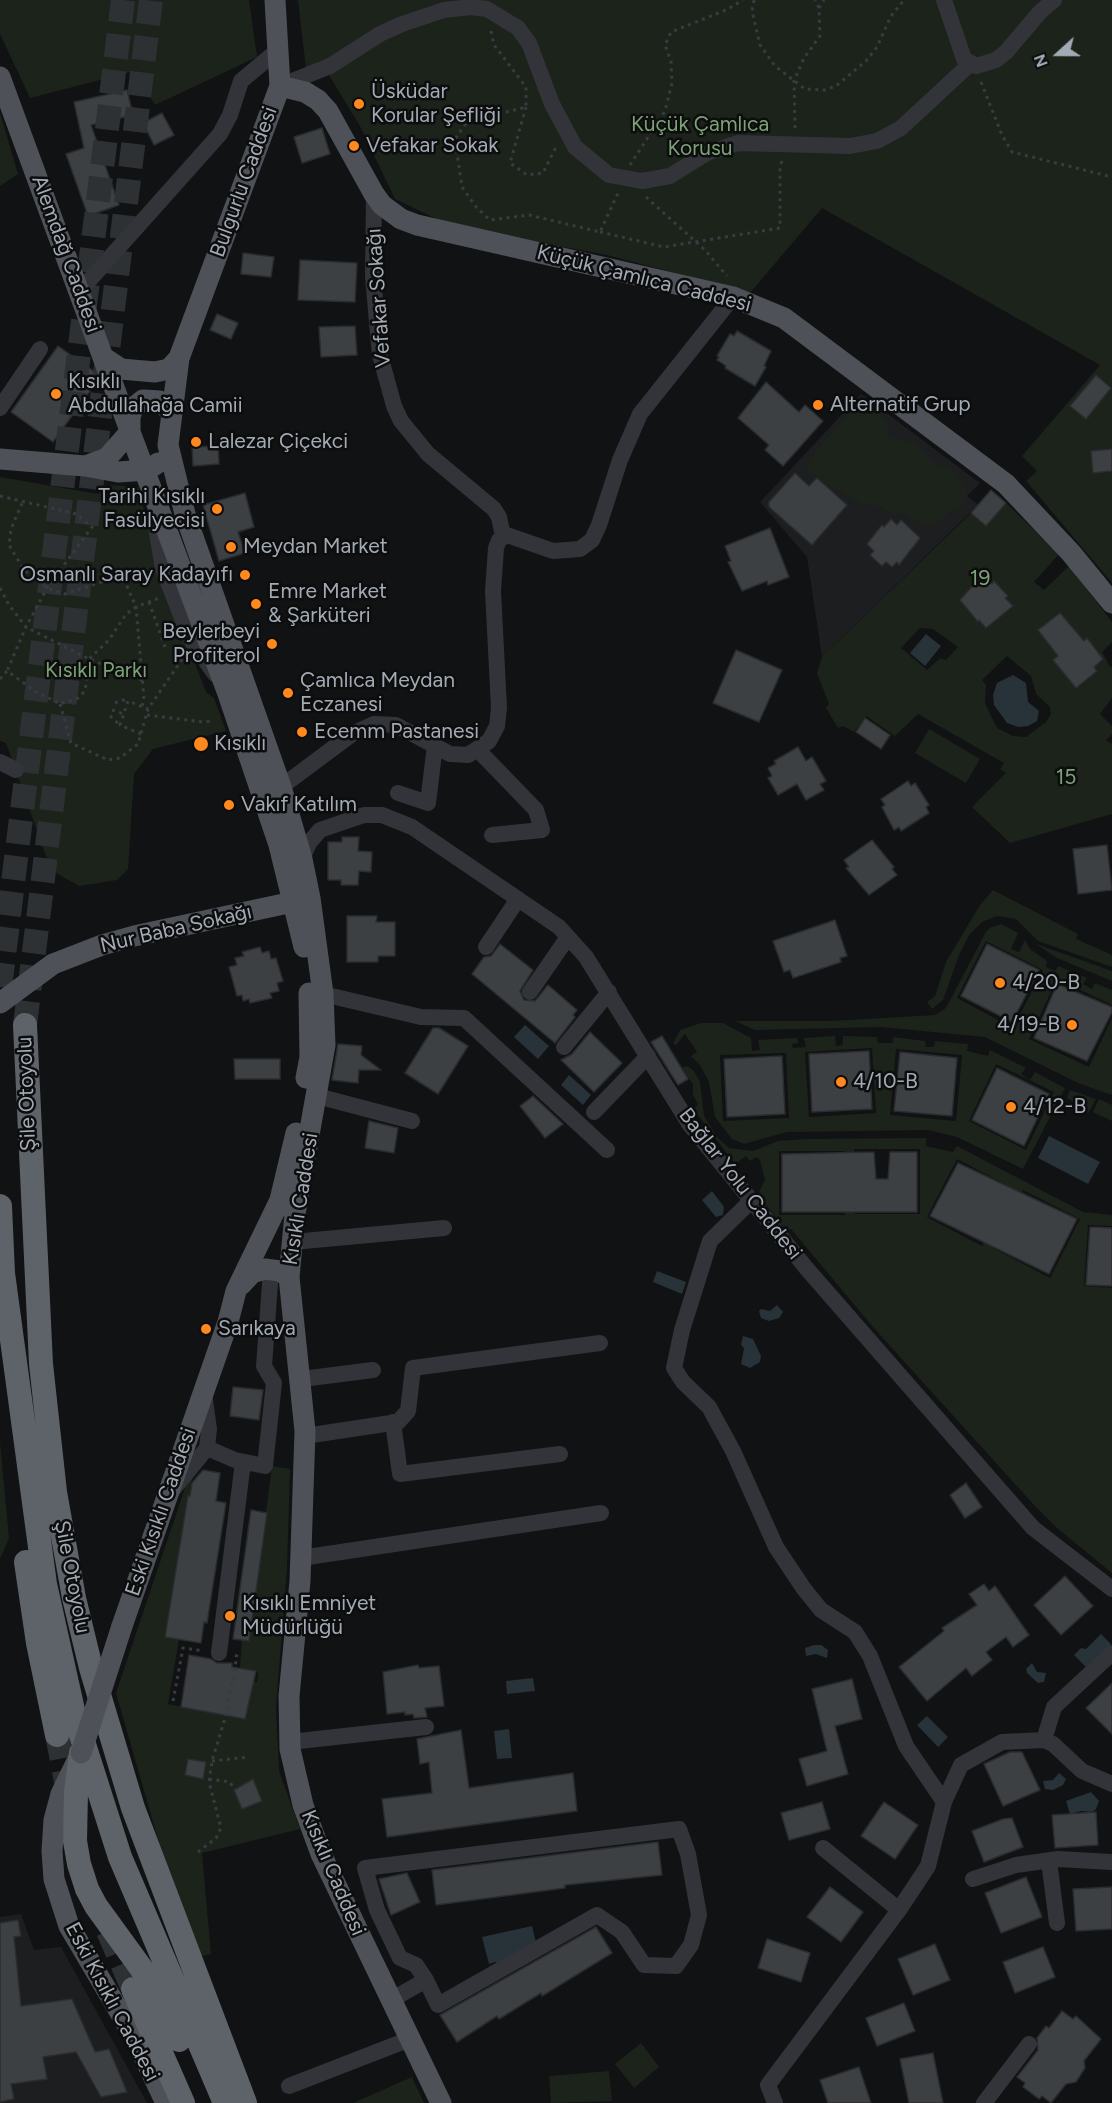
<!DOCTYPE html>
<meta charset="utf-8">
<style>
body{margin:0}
#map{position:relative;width:1112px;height:2103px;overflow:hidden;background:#111213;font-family:Figtree,sans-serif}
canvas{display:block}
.north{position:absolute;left:1028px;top:24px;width:60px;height:60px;-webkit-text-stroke:4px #0d0d0e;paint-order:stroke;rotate:249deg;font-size:16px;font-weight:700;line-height:24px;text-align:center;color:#a2abb5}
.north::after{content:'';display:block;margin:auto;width:21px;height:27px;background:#a2abb5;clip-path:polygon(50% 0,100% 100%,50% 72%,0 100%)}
</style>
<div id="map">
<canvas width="1112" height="2103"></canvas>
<div class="north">N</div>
</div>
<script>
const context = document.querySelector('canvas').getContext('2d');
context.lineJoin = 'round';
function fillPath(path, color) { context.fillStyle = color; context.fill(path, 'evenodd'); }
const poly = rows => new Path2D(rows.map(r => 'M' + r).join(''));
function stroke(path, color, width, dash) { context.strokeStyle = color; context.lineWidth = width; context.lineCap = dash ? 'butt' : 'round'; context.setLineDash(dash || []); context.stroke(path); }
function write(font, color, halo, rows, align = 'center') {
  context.font = font + ' Figtree,sans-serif'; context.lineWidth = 5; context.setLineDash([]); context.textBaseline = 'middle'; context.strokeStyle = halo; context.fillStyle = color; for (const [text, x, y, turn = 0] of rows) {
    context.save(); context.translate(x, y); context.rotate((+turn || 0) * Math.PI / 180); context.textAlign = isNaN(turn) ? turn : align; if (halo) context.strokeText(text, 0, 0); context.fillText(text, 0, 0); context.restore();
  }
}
fillPath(poly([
 [861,394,980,483,967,496,978,505,822,657,807,557,760,502],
 [21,1914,34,1950,61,1947,147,2103,2,2103,0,1917]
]), '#1d1e20');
fillPath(poly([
 [0,0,249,0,257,57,155,105,135,71,30,98,0,34],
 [298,0,1112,0,1112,583,1026,481,1037,471,1022,456,1100,365,822,208,750,293,607,255,451,226,395,199,360,126,327,72,306,69],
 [0,113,18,174,0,186],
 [860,401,874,409,887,423,889,438,914,443,936,466,952,469,959,483,967,489,960,508,947,514,935,525,921,524,903,513,893,514,879,506,862,504,828,485,809,470,807,467,809,460],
 [0,477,98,494,110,485,138,487,160,570,206,692,214,698,226,731,153,749,134,774,128,869,117,880,79,886,51,870,6,743,0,741],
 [1006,503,1059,554,1034,582,1044,590,1069,566,1112,622,1112,642,1102,652,1110,667,1112,666,1112,698,1100,714,1112,726,1112,734,1106,740,1112,744,1112,814,1010,843,972,807,1006,773,1000,769,1004,763,918,714,895,736,866,716,854,732,843,726,838,728,826,708,829,704,817,673,822,657,971,513],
 [920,628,933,629,958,647,946,660,940,658,927,670,901,648],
 [1007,656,1031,676,1036,694,1050,707,1051,714,1046,722,1026,737,1013,736,997,728,985,703,986,685,982,680],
 [929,729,980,759,966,783,915,753],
 [993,890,1078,934,1076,939,1112,955,1112,967,1038,941,1016,919,997,916,982,922,970,934,959,955,943,1000,932,1009,927,1002,935,996,946,962,980,905],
 [1001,924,1018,933,1011,949,1019,952,1025,940,1030,949,1047,961,1046,967,1055,971,1058,966,1087,978,1083,984,1092,989,1095,983,1112,990,1112,1005,1057,979,1029,1039,1089,1067,1112,1018,1112,1095,1078,1083,985,1037,881,1027,755,1030,735,1021,831,1021,935,1015,946,1008,986,932,990,928],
 [986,941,1043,970,1013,1028,957,998],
 [1036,944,1112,971,1112,981,1057,958],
 [701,1023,723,1023,751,1038,752,1051,760,1050,758,1040,797,1038,798,1043,792,1044,793,1048,806,1047,804,1038,835,1036,836,1046,843,1045,843,1036,877,1037,878,1043,893,1043,893,1037,925,1041,926,1047,934,1047,935,1041,968,1044,967,1051,988,1056,990,1050,1026,1068,1021,1074,1030,1080,1035,1072,1065,1088,1023,1169,957,1137,928,1130,787,1132,744,1144,732,1139,715,1117,709,1082,700,1065,691,1056,697,1052,685,1034,676,1045,673,1044,680,1030],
 [872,1048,876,1113,809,1117,805,1052],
 [896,1049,962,1055,956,1121,890,1115],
 [786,1053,789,1118,723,1121,720,1055],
 [996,1064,1054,1092,1026,1150,969,1121],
 [688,1066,694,1071,700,1082,704,1116,717,1137,729,1148,753,1151,778,1141,805,1139,926,1138,926,1146,953,1152,957,1146,1083,1212,1112,1215,1112,1226,1088,1225,1084,1286,1112,1288,1112,1573,1057,1528,1033,1504,873,1327,791,1229,787,1231,758,1194,765,1180,760,1160,757,1157,750,1161,746,1156,735,1164,694,1110,698,1104,693,1095,693,1084,681,1068],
 [854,1149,920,1149,920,1214,855,1214],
 [779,1151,845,1151,845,1215,779,1215],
 [957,1159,1012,1188,982,1246,927,1217],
 [1023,1190,1080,1219,1050,1278,993,1248],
 [1070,1090,1096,1099,1088,1113,1082,1106,1067,1098],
 [1099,1099,1112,1105,1112,1121,1093,1112],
 [0,1442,9,1538,0,1559],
 [272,1466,290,1469,287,1569,276,1707,279,1771,300,1829,202,1853,211,1954,199,1957,166,1867,116,1693,189,1476,194,1469,165,1637,179,1639,168,1704,245,1719,244,1680,257,1682,258,1672,240,1668,242,1640,249,1641],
 [641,2043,659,2067,634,2088,615,2064],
 [609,2071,612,2101,551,2103,549,2076],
 [412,2077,424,2103,353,2103]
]), '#1c231b');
fillPath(poly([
 [926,634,941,646,925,666,910,653],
 [1013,675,1026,683,1028,702,1039,711,1037,721,1028,726,1018,727,1007,723,994,705,993,695,997,683],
 [525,1025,549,1046,538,1059,514,1037],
 [569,1075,591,1095,583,1105,561,1085],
 [1049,1136,1100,1162,1088,1184,1038,1158],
 [712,1191,724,1207,723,1215,716,1217,702,1200],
 [657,1271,686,1282,682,1294,653,1282],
 [777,1305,783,1312,779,1318,769,1321,761,1318,759,1311,761,1309,770,1311],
 [743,1336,753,1339,761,1356,760,1362,750,1368,741,1364,744,1348,741,1345],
 [1101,1634,1111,1644,1087,1668,1074,1655,1081,1648,1086,1649],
 [814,1645,821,1645,828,1650,827,1658,816,1654,806,1656,805,1648],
 [1032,1663,1037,1672,1046,1673,1044,1682,1038,1683,1027,1673,1026,1669],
 [533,1678,535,1691,507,1694,506,1681],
 [927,1716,948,1737,938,1747,917,1725],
 [509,1729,512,1758,497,1759,494,1731],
 [1059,1773,1066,1779,1063,1785,1053,1790,1045,1789,1043,1781,1053,1780],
 [1091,1792,1099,1801,1096,1809,1092,1812,1081,1811,1070,1814,1066,1801],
 [532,1926,536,1943,500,1964,495,1962,489,1964,482,1937]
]), '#273338');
const building = poly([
 [127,90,133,115,91,125,119,205,88,216,66,154,84,148,74,102,127,90],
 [162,113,174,135,154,145,143,123,162,113],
 [322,128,330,154,302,163,294,137,322,128],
 [243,253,274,257,271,277,241,274,243,253],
 [300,260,357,263,355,302,298,300,300,260],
 [217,314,238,323,231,339,210,330,217,314],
 [355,326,357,355,321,357,319,327,355,326],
 [737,331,771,351,764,366,766,367,755,386,725,368,726,366,717,360,719,357,717,356,730,334,734,336,737,331],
 [58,346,95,372,98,380,53,442,11,412,58,346],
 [1096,375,1111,388,1086,419,1070,406,1096,375],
 [766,382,799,412,805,405,823,421,783,466,765,450,769,445,738,418,766,382],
 [218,446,219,464,193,466,192,447,218,446],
 [1112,449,1112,471,1093,473,1091,451,1112,449],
 [795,473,809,486,817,478,847,505,812,545,769,507,769,502,795,473],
 [991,490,1006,503,986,526,971,513,991,490],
 [245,493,254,527,238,532,245,553,219,561,203,505,245,493],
 [891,519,897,525,901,520,920,538,899,565,897,562,892,567,886,562,882,566,870,555,874,551,867,544,882,525,884,527,891,519],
 [770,528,789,577,768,585,767,581,742,591,728,562,731,561,725,546,770,528],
 [982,575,992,584,994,581,1008,596,1005,598,1013,606,986,628,979,620,978,622,960,600,982,575],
 [1060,613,1084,641,1087,638,1103,659,1094,667,1097,671,1076,688,1053,660,1058,656,1038,630,1060,613],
 [736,650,782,670,759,722,713,703,736,650],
 [865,718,890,735,881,749,856,732,865,718],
 [798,747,806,761,812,757,826,781,820,784,824,790,806,800,797,784,778,795,768,778,772,776,768,768,776,764,774,761,798,747],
 [908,781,911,786,915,783,929,805,926,807,929,813,901,831,899,827,894,830,882,807,885,805,881,799,908,781],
 [342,837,359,837,358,851,372,852,371,872,359,871,358,885,341,885,341,880,328,880,328,842,342,842,342,837],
 [872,840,894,867,892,869,897,875,869,895,846,868,849,867,844,860,872,840],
 [1107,845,1112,890,1078,894,1073,849,1107,845],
 [347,916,377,916,376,922,395,922,395,956,378,956,378,962,347,962,347,916],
 [835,920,847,956,840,958,841,962,793,978,790,970,784,972,773,941,835,920],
 [500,944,533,970,520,991,524,1000,535,1001,548,985,577,1010,573,1015,575,1017,555,1043,472,974,484,957,491,956,500,944],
 [987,944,1039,970,1012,1022,961,996,987,944],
 [260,947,262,953,269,951,271,959,276,958,283,981,277,983,279,991,270,993,272,998,250,1003,249,999,243,1001,242,995,237,996,229,967,237,965,235,958,244,956,242,952,260,947],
 [1057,984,1112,1007,1112,1012,1087,1061,1034,1038,1057,984],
 [433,1028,439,1028,468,1046,438,1094,405,1073,433,1028],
 [590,1032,622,1063,594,1092,561,1060,572,1054,590,1032],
 [662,1036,688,1079,678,1085,651,1042,662,1036],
 [338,1044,362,1046,361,1055,381,1070,359,1070,358,1083,332,1080,338,1044],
 [869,1051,872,1109,812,1112,809,1054,869,1051],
 [900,1052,957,1058,952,1116,894,1111,900,1052],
 [782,1056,785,1114,727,1117,724,1059,782,1056],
 [234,1059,280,1059,280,1079,235,1079,234,1059],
 [997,1068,1049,1094,1024,1146,972,1120,997,1068],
 [533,1096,563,1124,545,1138,520,1106,533,1096],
 [369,1121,398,1128,394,1153,365,1148,369,1121],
 [874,1152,876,1179,888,1179,890,1152,917,1152,917,1212,782,1212,782,1154,874,1152],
 [958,1163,1077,1219,1049,1274,930,1216,958,1163],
 [1090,1227,1112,1228,1112,1286,1086,1285,1090,1227],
 [233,1387,263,1390,259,1420,230,1416,233,1387],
 [203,1470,220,1473,216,1501,226,1503,207,1623,204,1622,201,1643,165,1637,188,1496,190,1496,192,1483,203,1470],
 [966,1483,982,1507,965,1518,950,1495,966,1483],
 [251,1510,267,1513,249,1641,233,1639,251,1510],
 [1065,1576,1093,1606,1061,1635,1034,1605,1065,1576],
 [984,1584,989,1591,995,1586,1029,1635,1013,1647,1006,1637,986,1652,992,1660,972,1676,966,1668,927,1701,899,1667,944,1631,942,1628,977,1605,969,1594,984,1584],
 [189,1655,211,1659,217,1663,232,1663,232,1667,256,1671,245,1719,181,1707,189,1655],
 [418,1665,419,1668,439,1666,444,1706,425,1708,427,1717,414,1718,413,1714,405,1715,405,1712,387,1714,383,1672,418,1665],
 [852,1679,862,1719,835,1726,848,1774,807,1786,799,1759,827,1751,812,1689,852,1679],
 [1112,1683,1112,1734,1086,1708,1112,1683],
 [461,1730,469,1788,573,1773,577,1811,387,1837,382,1799,432,1793,429,1762,420,1764,417,1739,461,1730],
 [1010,1752,1022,1752,1040,1790,1003,1806,984,1764,1010,1752],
 [188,1759,206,1762,203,1779,185,1775,188,1759],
 [253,1779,262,1801,242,1809,234,1790,253,1779],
 [822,1802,830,1829,789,1840,781,1813,822,1802],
 [884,1802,918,1825,895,1859,861,1836,884,1802],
 [1096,1812,1098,1845,1055,1848,1052,1815,1096,1812],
 [1012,1818,1023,1847,984,1862,972,1831,1003,1819,1012,1818],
 [658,1842,662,1875,565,1885,565,1888,436,1905,432,1870,658,1842],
 [407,1873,420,1902,391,1915,379,1879,407,1873],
 [1026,1877,1042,1917,1001,1933,985,1893,1026,1877],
 [830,1887,863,1912,841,1942,807,1917,830,1887],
 [1112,1887,1112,1929,1076,1931,1073,1889,1112,1887],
 [18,1920,21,1936,14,1937,21,2006,72,1999,95,2052,109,2049,127,2092,101,2097,76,2052,43,2057,47,2079,11,2084,14,2099,0,2102,0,1923,18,1920],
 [596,1927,612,1953,542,1996,541,1993,499,2019,497,2016,457,2042,440,2015,596,1927],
 [767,1939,810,1953,801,1982,758,1968,767,1939],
 [935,1944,950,1980,913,1995,898,1959,935,1944],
 [1043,1947,1055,1977,1015,1993,1003,1962,1043,1947],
 [904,2003,915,2031,877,2046,866,2018,904,2003],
 [1062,2011,1073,2019,1076,2016,1101,2039,1084,2061,1085,2068,1076,2082,1066,2084,1051,2103,1042,2096,1039,2099,1023,2087,1025,2083,1017,2077,1038,2050,1037,2038,1046,2026,1049,2028,1062,2011],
 [933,2053,943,2103,909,2103,900,2059,933,2053],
 [859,2067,871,2103,828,2103,820,2080,859,2067]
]);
fillPath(building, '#3d4043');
stroke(building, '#2b2c2f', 1.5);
stroke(poly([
 [0,987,123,0],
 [25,1025,151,0],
 [57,1735,69,1797],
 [108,1931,133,1989]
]), '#2e3133', 24, [24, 12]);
stroke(poly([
 [754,0,752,11,760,45,775,66,805,89,825,90,836,86,866,61,877,47,891,16,904,0],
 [819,8,824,0],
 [491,31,494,45,526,87,526,107,467,122,455,139,462,187,476,207,490,220,529,215,600,232,618,193],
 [981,82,1002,135,1012,152,1112,177],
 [526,107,510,163,527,175,543,173,557,145],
 [795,128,794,81,804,58,820,36,819,8,815,0],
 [630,165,665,111,672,83,671,61,665,45,671,32,726,10,743,0],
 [646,197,705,250,727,276],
 [600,232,664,247,780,228,780,166,783,159],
 [0,496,76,514,92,527,47,588,26,627,7,671],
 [0,588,9,605,26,627,89,659,143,681],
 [149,602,165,647],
 [0,679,7,671,35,691,60,704,78,698,84,692,87,682,89,659,109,640,126,614,136,607,126,584,117,580,105,581,65,594,47,588,24,570,9,545,11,529,23,501],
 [115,703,122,700,128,701],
 [60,704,71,743,108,760,120,758,138,744,148,709,183,658],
 [142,706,144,699,136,607,159,598],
 [112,710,124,714],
 [147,715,203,722,213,721],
 [110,716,120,725],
 [141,734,120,725,128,701,148,709],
 [173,1701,183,1648,204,1651],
 [212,1761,249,1757],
 [209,1779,230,1782,233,1787],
 [198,1852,216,1838,221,1828,209,1782,212,1761,226,1715,237,1656,234,1655]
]), '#383c40', 3, [3, 4.5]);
stroke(poly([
 [944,0,964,59,976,66,996,60,1006,52,1040,12,1054,0],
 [280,86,330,66,380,34,402,24,444,10,471,7,487,9,518,28,529,43,552,104,575,147,609,175,642,181,670,176,707,153,738,143,850,146,877,141,901,128,970,64],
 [374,194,373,276,377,322,380,355,394,406,401,421,428,454,494,509,499,517,503,536],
 [79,292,220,134,230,115,241,81,278,50],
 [0,408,40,349],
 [154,515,163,569,182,618,193,643,215,674],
 [478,750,536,810,542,830,492,835],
 [0,762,16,770],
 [281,787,352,734,374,724,396,725,450,754,468,755,489,741,497,726,499,708,493,591,496,548,499,540,507,535,553,551,580,549,592,540,599,525,620,460,640,414,733,297],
 [398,793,428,803,435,745],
 [302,859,309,843,320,830,364,815,382,815,412,827,559,927,586,957,690,1125,807,1269,1033,1528,1112,1589],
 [486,947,518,899],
 [530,992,568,937],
 [323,994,421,1017,464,1018,607,1150],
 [564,1047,609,992],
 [317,1096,412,1121],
 [594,1112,648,1056],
 [751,1201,710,1241,682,1330,674,1368,683,1382,709,1407,733,1451,776,1547,804,1589,821,1610,855,1632,870,1656,906,1746,944,1802],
 [293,1242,444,1228],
 [302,1379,373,1370],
 [393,1422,400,1474,560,1454],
 [305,1436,398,1422,408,1411,413,1368,600,1343],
 [207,1448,235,1460,265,1466,274,1383,264,1366,271,1270],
 [171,1492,207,1448,209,1429,204,1393],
 [301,1558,601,1513],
 [219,1653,243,1462],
 [1044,1740,1054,1707,1112,1653],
 [290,1742,426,1727],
 [823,1848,899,1910],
 [1049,1861,1057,1923],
 [973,1879,1016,1865,1058,1859,1112,1862],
 [391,2000,426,1980,438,2005,597,1915,622,1932,644,1965,676,1966,691,1945,699,1915,688,1854,679,1829,365,1868,377,1910,400,1958,416,1965,426,1980],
 [289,2086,410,2039],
 [775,2103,768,2085,899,1910,928,1866,944,1802,961,1765,1002,1742,1044,1740,1053,1744,1082,1771,1112,1784],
 [984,2103,1029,2044]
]), '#323439', 16);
stroke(poly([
 [275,0,280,86,179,358,168,445,185,514,281,787,302,859,310,898,323,994,325,1045,295,1214,289,1277,305,1431,300,1581,289,1696,290,1749,303,1805,321,1854,441,2103],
 [0,77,129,428],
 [280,86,305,92,318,100,328,111,374,194,382,205,401,219,417,225,733,297,784,318,1006,484,1071,553,1112,603],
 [103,357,121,369,155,372,169,369,179,358],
 [171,412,160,401,143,400,133,408,130,417,130,432,227,691,279,845,304,947],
 [0,459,85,466,118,472,147,470,158,463],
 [85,466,107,458,130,432],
 [0,1003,53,964,102,945,134,936,307,899],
 [306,1078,310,1057,309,993],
 [241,1285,252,1273,265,1269,280,1271,289,1277],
 [122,1626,228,1322,236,1291,280,1200,296,1133],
 [77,1761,61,1794,54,1820,52,1851,54,1879,69,1926,135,2038,166,2103]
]), '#4e5258', 21);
stroke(poly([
 [25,1025,41,1364,55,1492,74,1598,91,1668,133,1808,245,2103],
 [0,1206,3,1273,45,1584,73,1710,120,1857,225,2103],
 [26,1562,38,1643,57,1735],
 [81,1753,76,1792,75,1841,79,1864,87,1889,96,1906,149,1979,179,2040],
 [133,1989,183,2103]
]), '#5e636a', 24);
stroke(poly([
 [81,1753,122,1626]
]), '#4e5258', 21);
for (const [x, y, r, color] of [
 [359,104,6,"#ff891e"],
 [354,146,6,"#ff891e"],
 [56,394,6,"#ff891e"],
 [818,405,6,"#ff891e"],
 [196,442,6,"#ff891e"],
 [217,509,6,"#ff891e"],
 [231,547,6,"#ff891e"],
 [245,575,6,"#ff891e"],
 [256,604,6,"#ff891e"],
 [272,644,6,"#ff891e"],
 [288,693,6,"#ff891e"],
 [302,732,6,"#ff891e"],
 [201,744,8,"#ff891e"],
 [229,805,6,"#ff891e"],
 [1000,983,6,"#ff891e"],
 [1072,1025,6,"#ff891e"],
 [841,1082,6,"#ff891e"],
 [1011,1107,6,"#ff891e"],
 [206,1329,6,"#ff891e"],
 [230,1616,6,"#ff891e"]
]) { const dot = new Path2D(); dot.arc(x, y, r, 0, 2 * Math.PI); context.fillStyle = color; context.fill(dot); stroke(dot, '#0d0d0e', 2); }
write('21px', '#a2abb5', '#0d0d0e', [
 ["Üsküdar",371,92],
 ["Korular Şefliği",371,116],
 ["Vefakar Sokak",366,146],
 ["Kısıklı",68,382],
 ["Abdullahağa Camii",68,406],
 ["Alternatif Grup",830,405],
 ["Lalezar Çiçekci",208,442],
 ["Tarihi Kısıklı",205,497,"right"],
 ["Fasülyecisi",205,521,"right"],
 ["Meydan Market",243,547],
 ["Osmanlı Saray Kadayıfı",233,575,"right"],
 ["Emre Market",268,592],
 ["& Şarküteri",268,616],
 ["Beylerbeyi",260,632,"right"],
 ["Profiterol",260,656,"right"],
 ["Çamlıca Meydan",300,681],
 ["Eczanesi",300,705],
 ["Ecemm Pastanesi",314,732],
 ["Kısıklı",214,744],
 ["Vakıf Katılım",241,805],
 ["4/20-B",1012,983],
 ["4/19-B",1060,1025,"right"],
 ["4/10-B",853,1082],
 ["4/12-B",1023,1107],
 ["Sarıkaya",218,1329],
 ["Kısıklı Emniyet",242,1604],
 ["Müdürlüğü",242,1628]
], 'left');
write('21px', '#7ca277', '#0d0d0e', [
 ["Küçük Çamlıca",700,125],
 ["Korusu",700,149],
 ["19",980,579],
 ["Kısıklı Parkı",96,671],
 ["15",1066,778]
]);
write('21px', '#a2abb5', '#0d0d0e', [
 ["Bulgurlu Caddesi",244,182,-70],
 ["Alemdağ Caddesi",66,254,70],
 ["Küçük Çamlıca Caddesi",644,279,14],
 ["Vefakar Sokağı",379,298,-94],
 ["Nur Baba Sokağı",176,929,-13],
 ["Şile Otoyolu",27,1094,-92],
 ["Bağlar Yolu Caddesi",740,1184,52],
 ["Kısıklı Caddesi",301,1199,-81],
 ["Eski Kısıklı Caddesi",161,1512,-71],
 ["Şile Otoyolu",72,1577,79],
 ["Kısıklı Caddesi",333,1873,67],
 ["Eski Kısıklı Caddesi",112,2002,62]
]);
</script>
